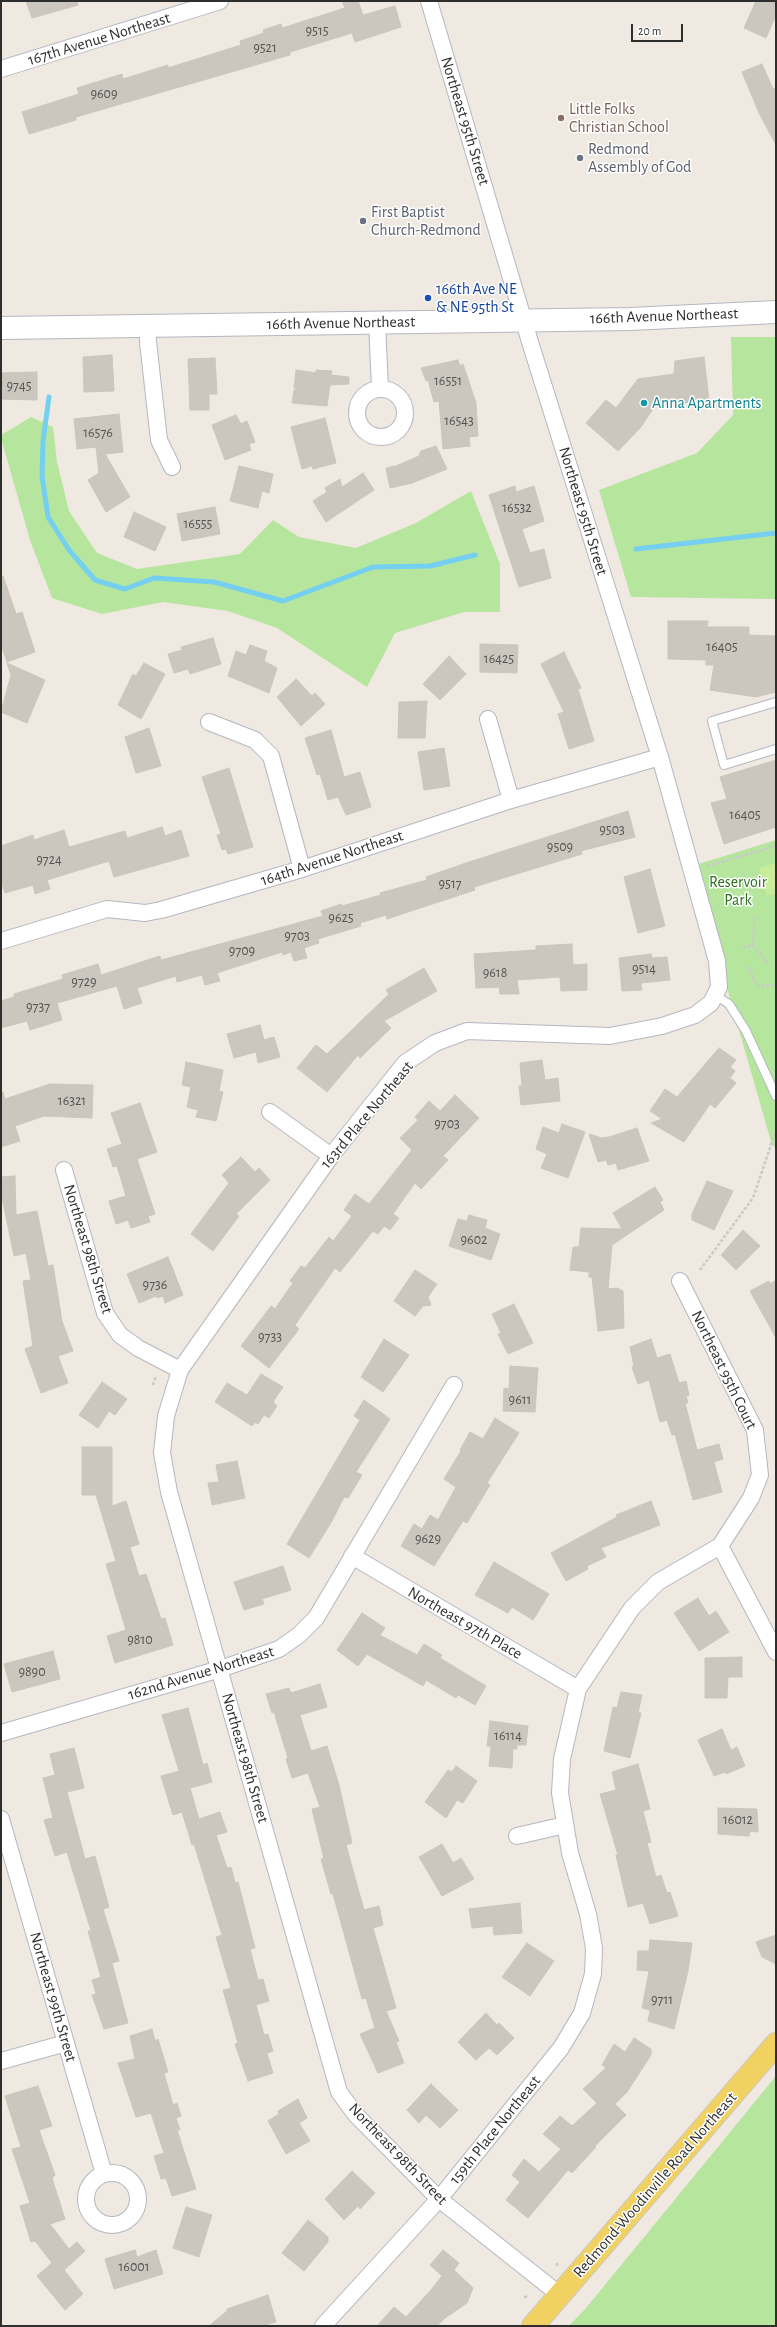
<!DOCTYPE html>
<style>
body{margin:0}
#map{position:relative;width:777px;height:2327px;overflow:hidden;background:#efe9e1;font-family:"Alegreya Sans",sans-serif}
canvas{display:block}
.frame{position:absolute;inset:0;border:2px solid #2e2e2e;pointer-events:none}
.scale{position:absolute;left:631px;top:24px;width:52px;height:18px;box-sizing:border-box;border:2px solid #2e2e2e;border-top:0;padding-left:5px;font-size:12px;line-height:14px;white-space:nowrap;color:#2e2e2e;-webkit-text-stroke:3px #fff;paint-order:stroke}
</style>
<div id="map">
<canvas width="777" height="2327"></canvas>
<div class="frame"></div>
<div class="scale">20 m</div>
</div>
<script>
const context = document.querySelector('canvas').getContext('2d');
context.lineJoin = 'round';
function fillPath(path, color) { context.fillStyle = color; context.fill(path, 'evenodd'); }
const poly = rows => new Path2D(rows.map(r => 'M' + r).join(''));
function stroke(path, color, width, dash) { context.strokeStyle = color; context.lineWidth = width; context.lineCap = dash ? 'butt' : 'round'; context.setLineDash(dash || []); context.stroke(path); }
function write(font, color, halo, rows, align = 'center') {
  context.font = font + ' "Alegreya Sans",sans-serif'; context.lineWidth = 3; context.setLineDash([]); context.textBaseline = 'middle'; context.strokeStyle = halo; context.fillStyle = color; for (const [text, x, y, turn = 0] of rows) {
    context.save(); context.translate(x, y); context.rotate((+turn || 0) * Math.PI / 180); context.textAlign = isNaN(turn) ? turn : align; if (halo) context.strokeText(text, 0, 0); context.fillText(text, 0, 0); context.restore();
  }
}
fillPath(poly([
 [731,337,776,337,776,599,631,597,599,490,697,453,733,415],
 [31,417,53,427,57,462,69,511,97,553,137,569,240,554,273,520,299,537,356,548,416,523,471,491,500,564,500,612,464,612,395,633,367,687,277,628,228,611,163,602,102,614,52,598,30,540,1,438,1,435],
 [776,840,776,1148,772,1145,692,866],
 [776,2076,776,2326,569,2326,586,2308]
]), '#b6e59e');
fillPath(poly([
 [776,863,776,893,767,896,759,868]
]), '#c9ec9a');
stroke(poly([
 [49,397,43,441,42,476,48,517,69,550,95,580,125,589,154,578,214,582,283,601,373,567,430,566,475,555],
 [636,549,776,533]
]), '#75cff0', 5);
const building = poly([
 [26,1,77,1,78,5,32,18,26,1],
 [342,1,358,1,363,15,395,6,401,27,355,42,352,33,290,52,290,55,76,117,76,120,29,134,22,112,79,94,77,88,122,74,123,79,168,65,168,68,241,45,240,41,264,33,263,30,281,24,282,28,345,8,342,1],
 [756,1,776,1,776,15,766,38,744,28,756,1],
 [762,64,773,89,776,88,776,145,759,113,742,72,762,64],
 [112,355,114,391,84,392,83,357,112,355],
 [704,357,709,400,655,406,641,427,618,451,586,423,606,400,616,408,638,379,674,374,675,361,704,357],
 [215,358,217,394,209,394,209,410,190,410,188,359,215,358],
 [458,360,460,366,463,364,476,403,478,436,469,437,470,446,443,449,439,401,434,402,428,380,426,381,421,368,458,360],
 [296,370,316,373,316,370,332,371,331,375,349,377,349,384,330,385,327,406,292,403,294,390,299,387,294,388,296,370],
 [37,372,37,400,1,399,1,373,37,372],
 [119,414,123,452,105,454,130,497,106,512,88,480,99,473,96,447,77,449,74,419,119,414],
 [236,415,241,424,247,421,255,442,249,444,251,450,225,460,212,425,236,415],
 [325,418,336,463,313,469,312,466,302,469,291,427,325,418],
 [436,446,447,469,412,483,390,488,386,468,396,466,419,456,421,451,436,446],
 [239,466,273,474,269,493,262,491,258,508,230,501,239,466],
 [363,473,374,490,326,522,313,501,327,492,325,488,340,479,342,487,363,473],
 [515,486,516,492,534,486,544,521,522,529,530,553,544,549,551,578,519,587,489,495,515,486],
 [215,507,220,534,182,541,177,514,215,507],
 [134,512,166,527,155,551,124,537,134,512],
 [1,576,3,576,16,614,22,612,35,652,7,662,1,645,1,576],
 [668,621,708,621,707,627,749,627,749,635,776,636,776,692,756,697,710,690,714,665,706,665,706,660,668,659,668,621],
 [213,638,221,664,190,674,188,669,174,673,168,654,182,650,181,647,213,638],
 [480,644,518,645,517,673,480,672,480,644],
 [250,645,267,651,264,661,277,668,269,693,228,676,236,651,246,655,250,645],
 [564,652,581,688,578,689,594,741,569,749,558,714,564,712,541,664,564,652],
 [449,656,466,674,440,700,423,684,449,656],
 [7,663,45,680,27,723,1,712,11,675,7,663],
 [144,663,165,674,141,719,118,705,133,674,136,676,144,663],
 [296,679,312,696,315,693,325,704,301,726,277,697,296,679],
 [427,701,425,738,398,738,399,702,427,701],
 [149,728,161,766,136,773,125,737,149,728],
 [331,730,344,777,360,772,371,807,346,815,338,797,328,800,320,774,317,775,305,738,331,730],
 [444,748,450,786,424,790,418,752,444,748],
 [776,760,776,827,724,844,711,803,727,799,720,777,776,760],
 [229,768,253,847,228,854,226,849,222,850,217,835,221,834,202,777,229,768],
 [628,811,635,837,581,851,582,854,474,887,475,890,387,919,386,915,360,923,361,926,318,939,319,943,304,948,307,958,294,961,291,952,283,955,282,952,217,973,220,981,205,985,202,975,177,982,176,976,137,988,142,1003,124,1009,117,986,57,1003,62,1020,30,1030,27,1021,1,1028,1,1001,14,997,14,994,63,979,62,975,98,964,101,975,160,956,161,960,323,916,321,911,341,904,342,906,381,895,380,893,427,880,426,877,466,863,628,811],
 [162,827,165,836,181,830,189,856,114,877,109,861,47,880,50,889,35,894,33,885,5,893,1,881,1,846,33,835,34,840,64,830,69,847,125,831,127,838,162,827],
 [650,869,665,926,638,933,624,877,650,869],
 [572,944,573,965,587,964,587,990,561,991,560,977,517,980,519,994,500,994,499,987,476,988,474,954,536,950,536,946,572,944],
 [651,954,652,958,667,957,670,980,641,983,642,990,622,991,619,958,651,954],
 [424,968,437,991,384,1021,391,1028,360,1058,358,1055,327,1092,297,1068,316,1045,327,1054,389,994,386,990,424,968],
 [260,1025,264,1040,274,1037,280,1057,258,1063,256,1052,234,1058,227,1034,260,1025],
 [719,1048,736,1060,730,1067,735,1071,730,1078,736,1083,715,1108,710,1104,684,1142,651,1123,662,1119,650,1111,665,1089,677,1097,719,1048],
 [542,1060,545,1080,558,1078,560,1101,521,1105,519,1086,522,1086,520,1063,542,1060],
 [186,1062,223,1070,219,1091,223,1092,216,1121,196,1117,198,1110,187,1107,191,1087,182,1085,186,1062],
 [50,1084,93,1085,92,1118,44,1116,15,1126,20,1141,1,1147,1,1093,3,1092,5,1099,50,1084],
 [455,1095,479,1118,443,1156,448,1160,421,1189,415,1183,393,1214,399,1218,390,1230,384,1226,378,1234,373,1231,340,1272,335,1268,295,1325,299,1329,269,1368,241,1346,271,1306,275,1309,293,1283,290,1281,301,1266,305,1268,329,1237,333,1241,352,1216,344,1210,355,1194,369,1204,412,1150,400,1138,418,1120,415,1117,429,1101,440,1111,455,1095],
 [140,1103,157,1152,137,1159,155,1214,148,1216,150,1222,131,1228,128,1220,116,1224,109,1201,126,1196,117,1166,113,1167,107,1149,122,1144,111,1113,140,1103],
 [562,1124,585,1132,568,1178,541,1168,547,1154,536,1149,543,1127,559,1133,562,1124],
 [637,1128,649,1161,618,1170,616,1163,608,1165,606,1160,598,1162,589,1134,602,1138,609,1137,637,1128],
 [241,1157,255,1172,259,1168,270,1180,236,1214,239,1216,213,1251,191,1234,229,1183,222,1175,241,1157],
 [15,1176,16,1215,37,1211,48,1266,53,1265,62,1321,73,1351,58,1356,68,1383,41,1393,25,1349,33,1346,23,1281,31,1280,26,1253,14,1256,3,1202,1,1202,1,1177,15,1176],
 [707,1181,733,1191,714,1230,692,1220,692,1214,707,1181],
 [655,1187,663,1200,660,1202,664,1210,612,1245,608,1289,617,1288,623,1291,624,1328,598,1331,592,1277,589,1277,589,1272,570,1270,573,1247,579,1247,581,1228,622,1229,613,1213,655,1187],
 [469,1215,487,1220,485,1228,500,1234,491,1260,449,1246,458,1219,467,1221,469,1215],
 [743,1230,760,1246,736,1270,721,1255,743,1230],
 [168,1257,183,1295,165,1303,163,1296,157,1298,156,1296,139,1303,127,1274,168,1257],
 [415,1270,437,1284,428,1297,431,1305,423,1306,415,1316,394,1301,415,1270],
 [776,1280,776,1338,750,1291,769,1281,770,1284,776,1280],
 [514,1304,533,1343,508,1354,498,1334,501,1333,492,1314,514,1304],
 [384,1339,409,1355,383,1392,361,1377,384,1339],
 [651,1339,657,1358,670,1354,679,1383,686,1381,689,1395,686,1396,688,1403,685,1403,697,1450,719,1444,723,1459,714,1462,722,1492,693,1500,675,1434,672,1435,667,1420,660,1422,649,1380,638,1384,632,1367,634,1366,630,1347,651,1339],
 [510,1366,538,1368,535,1412,503,1411,504,1388,509,1389,510,1366],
 [261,1374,283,1387,273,1402,277,1406,269,1418,264,1415,258,1424,255,1422,252,1426,215,1402,227,1383,247,1395,261,1374],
 [102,1382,127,1399,115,1415,109,1411,98,1428,79,1415,102,1382],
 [364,1400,390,1419,356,1472,362,1475,348,1498,344,1497,332,1521,309,1558,287,1544,360,1420,354,1416,364,1400],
 [495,1418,519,1433,487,1483,490,1485,467,1523,463,1521,434,1566,401,1546,414,1524,422,1529,430,1515,438,1520,456,1487,444,1479,461,1451,460,1450,470,1432,483,1439,495,1418],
 [82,1447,112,1447,112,1506,126,1501,139,1544,130,1547,139,1576,146,1574,161,1619,165,1618,173,1645,115,1663,107,1636,126,1630,106,1564,116,1561,96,1495,82,1495,82,1447],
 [237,1461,245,1498,212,1505,208,1483,219,1482,216,1465,237,1461],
 [651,1501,660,1525,601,1548,606,1557,587,1566,588,1569,566,1581,551,1553,617,1517,616,1515,651,1501],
 [494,1562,549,1594,533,1620,512,1607,508,1613,475,1595,494,1562],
 [283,1566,291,1590,262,1599,264,1604,244,1610,234,1582,283,1566],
 [698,1598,709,1616,716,1611,729,1632,699,1651,674,1613,698,1598],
 [362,1613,385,1628,380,1635,417,1655,424,1644,442,1655,440,1658,486,1686,475,1705,458,1695,456,1698,426,1680,423,1686,367,1654,358,1666,337,1650,362,1613],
 [53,1651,60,1679,12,1692,4,1664,53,1651],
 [742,1657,742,1677,728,1677,727,1698,705,1698,705,1658,742,1657],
 [320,1684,327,1707,300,1715,311,1751,327,1746,339,1785,352,1843,346,1845,364,1910,379,1906,383,1925,373,1928,396,2008,386,2011,399,2041,396,2042,404,2063,378,2073,360,2034,375,2028,366,1998,362,1999,333,1894,331,1894,321,1859,324,1859,312,1809,320,1807,308,1773,292,1778,286,1759,288,1758,274,1712,272,1713,266,1694,289,1688,291,1693,320,1684],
 [621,1692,642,1695,638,1713,641,1713,630,1758,604,1751,613,1707,617,1708,621,1692],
 [188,1708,203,1765,207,1763,212,1782,190,1788,199,1819,220,1812,227,1832,216,1835,227,1868,231,1867,235,1883,238,1882,255,1948,250,1949,258,1980,263,1979,269,2001,256,2005,264,2035,268,2034,273,2051,267,2053,273,2073,248,2081,235,2044,238,2043,223,1990,231,1988,216,1937,222,1935,194,1844,192,1845,182,1812,173,1815,161,1776,179,1771,162,1715,188,1708],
 [490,1721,528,1726,526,1745,517,1745,517,1749,513,1749,512,1768,489,1766,491,1746,487,1746,490,1721],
 [722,1729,731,1750,737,1747,745,1766,726,1774,725,1772,714,1776,698,1740,722,1729],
 [74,1748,84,1788,67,1792,85,1859,95,1856,109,1907,103,1909,119,1961,112,1963,128,2023,104,2029,92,1995,96,1994,92,1980,101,1977,88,1931,91,1931,67,1852,55,1856,44,1820,53,1818,43,1778,55,1775,50,1754,74,1748],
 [638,1764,650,1809,643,1811,651,1842,647,1843,656,1877,661,1875,667,1893,670,1892,678,1916,650,1924,643,1903,628,1907,616,1855,618,1855,600,1794,616,1790,612,1772,638,1764],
 [456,1766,477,1781,463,1803,457,1800,446,1818,425,1802,448,1770,452,1772,456,1766],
 [718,1808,757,1809,758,1832,750,1831,749,1836,718,1834,718,1808],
 [442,1844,453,1863,461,1858,474,1879,442,1896,419,1857,442,1844],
 [520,1903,522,1933,494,1935,493,1926,472,1928,469,1909,520,1903],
 [776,1935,776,1964,762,1957,756,1942,776,1935],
 [650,1940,692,1943,688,1971,674,2029,648,2021,650,2010,642,2008,649,1971,637,1970,638,1951,649,1951,650,1940],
 [527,1943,554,1961,530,1996,502,1977,527,1943],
 [486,2013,497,2025,499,2023,514,2038,497,2055,489,2048,476,2060,458,2042,486,2013],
 [152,2029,155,2041,158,2039,168,2072,164,2073,173,2105,177,2103,181,2116,176,2118,180,2130,177,2130,196,2189,172,2196,166,2178,161,2179,154,2156,164,2153,151,2113,136,2117,118,2063,135,2059,130,2036,152,2029],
 [634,2038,651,2049,651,2055,627,2092,615,2104,626,2115,595,2146,596,2147,572,2173,568,2170,528,2218,506,2200,520,2182,512,2175,524,2159,539,2172,561,2149,543,2134,560,2116,572,2126,597,2103,583,2089,606,2068,602,2065,614,2044,625,2052,634,2038],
 [431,2084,458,2110,440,2128,426,2115,419,2123,407,2110,431,2084],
 [38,2086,52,2126,39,2130,55,2175,52,2178,65,2219,50,2224,69,2249,77,2242,85,2251,64,2270,83,2294,65,2310,37,2276,52,2263,35,2241,31,2242,20,2206,30,2203,12,2149,21,2147,5,2096,38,2086],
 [298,2099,307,2118,299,2123,310,2141,286,2154,268,2121,279,2114,278,2111,298,2099],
 [352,2171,375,2193,360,2209,358,2206,344,2220,325,2199,352,2171],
 [186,2207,212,2215,199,2257,173,2248,186,2207],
 [308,2220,328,2237,328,2242,304,2271,282,2253,308,2220],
 [135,2250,137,2257,156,2250,163,2274,114,2289,105,2259,135,2250],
 [443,2250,459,2263,454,2270,473,2288,467,2303,445,2318,437,2326,377,2326,394,2307,406,2317,431,2290,442,2276,430,2265,443,2250],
 [268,2295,276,2322,261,2326,209,2326,227,2311,227,2309,268,2295]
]);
fillPath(building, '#cbc7bf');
stroke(building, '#cbc5ba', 1);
const lane = poly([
 [776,702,712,721,724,765,776,749],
 [715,995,729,1004,746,1031,776,1096]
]);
const street = poly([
 [429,1,530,342,660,757,717,961,719,987,711,1003,695,1015,662,1026,610,1036,467,1031,435,1043,405,1063,331,1156,180,1370,166,1416,162,1453,169,1492,339,2092,356,2115,439,2199,560,2295],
 [1,69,220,1],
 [377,322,380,388],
 [148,326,148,342,159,440,172,467],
 '357 413a24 24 0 1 1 48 0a24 24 0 1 1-48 0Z',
 [488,719,511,800],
 [209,722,255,740,271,756,302,869],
 [1,941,107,909,145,913,161,910,302,869,511,800,660,757],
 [270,1112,331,1156],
 [64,1170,105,1313,120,1335,138,1348,180,1370],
 [680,1281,755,1430,760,1475,751,1498,720,1546,776,1652],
 [352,1556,578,1689],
 [1,1733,220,1669,279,1649,299,1635,316,1618,454,1385],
 [1,1819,104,2174],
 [517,1836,565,1825],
 [1,2061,66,2043],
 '86 2199a26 26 0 1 1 52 0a26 26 0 1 1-52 0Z',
 [323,2326,439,2199,561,2048,582,2013,593,1974,594,1948,588,1914,570,1853,560,1793,562,1759,578,1689,632,1608,658,1582,720,1546]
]);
const secondary = poly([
 [1,328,630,319,776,312]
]);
const primary = poly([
 [533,2326,776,2044]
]);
stroke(lane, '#b4b7c1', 10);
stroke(street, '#b4b7c1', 18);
stroke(secondary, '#b4b7c1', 24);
stroke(primary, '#c9c9c9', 24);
stroke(poly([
 [707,866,776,846],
 [753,945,769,964],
 [743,948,753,945,755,915],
 [749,967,757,986,776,985],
 [700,1270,753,1198,776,1130],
 [153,1385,156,1376],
 [557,2263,557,2267],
 [524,2297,529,2296]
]), '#c9c9c9', 2.5, [3, 2]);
stroke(lane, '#fff', 8);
stroke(street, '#fff', 16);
stroke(secondary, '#fff', 22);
stroke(primary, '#f2d163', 22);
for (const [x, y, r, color] of [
 [561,118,4,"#8d6e63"],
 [580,158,4,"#6b7280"],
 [363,221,4,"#6b7280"],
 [428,298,4,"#1a4fb4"],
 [644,403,4,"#0f9aa8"]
]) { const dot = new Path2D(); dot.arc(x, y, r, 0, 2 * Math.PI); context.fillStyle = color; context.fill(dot); stroke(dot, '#fff', 1.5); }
write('14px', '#555452', null, [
 ["9515",317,31],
 ["9521",265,48],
 ["9609",104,94],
 ["16551",448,381],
 ["9745",19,386],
 ["16543",459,421],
 ["16576",98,433],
 ["16532",517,508],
 ["16555",198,524],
 ["16405",722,647],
 ["16425",499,659],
 ["16405",745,815],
 ["9503",612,830],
 ["9509",560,847],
 ["9724",49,860],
 ["9517",450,884],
 ["9625",341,918],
 ["9703",297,936],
 ["9709",242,951],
 ["9514",644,969],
 ["9618",495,973],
 ["9729",84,982],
 ["9737",38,1007],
 ["16321",72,1101],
 ["9703",447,1124],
 ["9602",474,1240],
 ["9736",155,1285],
 ["9733",270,1337],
 ["9611",520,1400],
 ["9629",428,1539],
 ["9810",140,1640],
 ["9890",32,1672],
 ["16114",508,1736],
 ["16012",738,1820],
 ["9711",662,2000],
 ["16001",134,2267]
]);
write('16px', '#2e2e2e', '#fff', [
 ["167th Avenue Northeast",99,39,-17],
 ["Northeast 95th Street",465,121,73],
 ["166th Avenue Northeast",664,316,-2],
 ["166th Avenue Northeast",341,323,-1],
 ["Northeast 95th Street",583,511,73],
 ["164th Avenue Northeast",332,858,-18],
 ["163rd Place Northeast",367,1115,-50],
 ["Northeast 98th Street",88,1249,73],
 ["Northeast 95th Court",724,1370,64],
 ["Northeast 97th Place",465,1623,30],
 ["162nd Avenue Northeast",201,1673,-17],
 ["Northeast 98th Street",245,1758,74],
 ["Northeast 99th Street",53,1997,74],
 ["159th Place Northeast",495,2130,-51],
 ["Northeast 98th Street",398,2154,46],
 ["Redmond-Woodinville Road Northeast",655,2185,-49]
]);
write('16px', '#785e54', '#fff', [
 ["Little Folks",569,109],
 ["Christian School",569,127]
], 'left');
write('16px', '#5b616d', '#fff', [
 ["Redmond",588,149],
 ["Assembly of God",588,167],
 ["First Baptist",371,212],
 ["Church-Redmond",371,230]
], 'left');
write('16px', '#164399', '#fff', [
 ["166th Ave NE",436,289],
 ["& NE 95th St",436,307]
], 'left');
write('16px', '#0d838f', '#fff', [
 ["Anna Apartments",652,403]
], 'left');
write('16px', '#2c6e1b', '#fff', [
 ["Reservoir",738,882],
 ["Park",738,900]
]);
</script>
